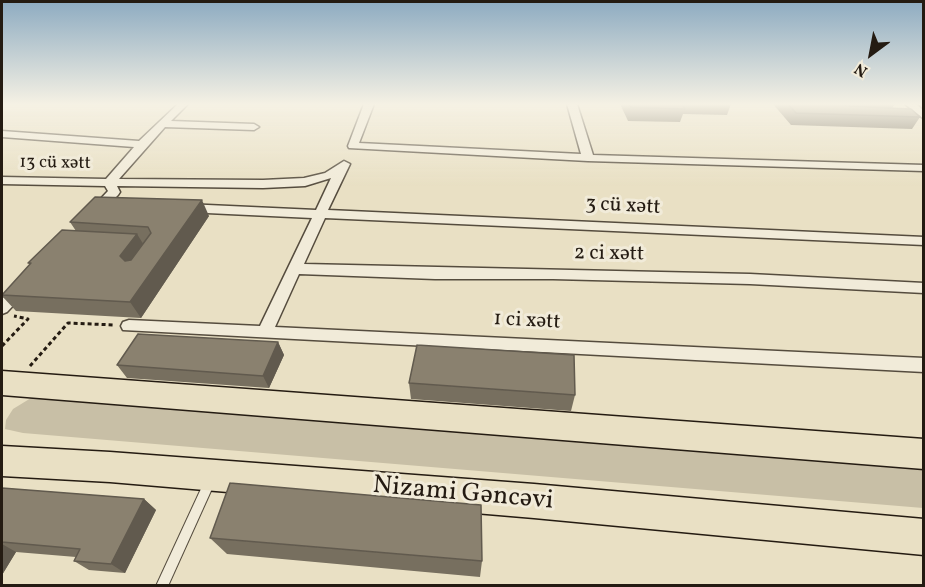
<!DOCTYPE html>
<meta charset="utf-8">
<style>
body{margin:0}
#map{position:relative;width:925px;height:587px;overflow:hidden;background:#e9e0c4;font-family:Vollkorn,serif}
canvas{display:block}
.frame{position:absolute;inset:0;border:3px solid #241b12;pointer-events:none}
.north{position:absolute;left:841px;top:24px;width:60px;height:60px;-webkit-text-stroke:4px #f1ebd9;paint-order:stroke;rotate:212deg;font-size:16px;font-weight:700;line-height:24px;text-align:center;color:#241b12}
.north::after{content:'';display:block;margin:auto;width:21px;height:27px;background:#241b12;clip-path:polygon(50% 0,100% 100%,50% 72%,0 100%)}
</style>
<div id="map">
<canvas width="925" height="587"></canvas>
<div class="frame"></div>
<div class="north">N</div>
</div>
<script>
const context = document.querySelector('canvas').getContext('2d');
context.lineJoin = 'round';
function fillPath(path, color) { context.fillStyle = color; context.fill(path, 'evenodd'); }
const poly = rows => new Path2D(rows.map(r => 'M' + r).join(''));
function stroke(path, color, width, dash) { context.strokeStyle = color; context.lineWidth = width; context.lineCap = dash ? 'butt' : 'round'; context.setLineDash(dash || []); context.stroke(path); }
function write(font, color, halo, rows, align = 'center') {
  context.font = font + ' Vollkorn,serif'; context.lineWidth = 6; context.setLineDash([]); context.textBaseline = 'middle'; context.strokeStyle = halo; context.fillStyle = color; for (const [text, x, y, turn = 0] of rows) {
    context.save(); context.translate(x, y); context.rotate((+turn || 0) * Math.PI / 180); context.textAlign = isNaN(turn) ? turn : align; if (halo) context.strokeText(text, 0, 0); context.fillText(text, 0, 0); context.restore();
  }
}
fillPath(poly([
 [37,396,923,466,923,508,23,433,5,429,6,420,13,409,31,398]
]), '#c8bfa6');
const service = poly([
 [210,477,214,478,215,482,168,586,156,586,206,478,210,477]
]);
const minor = poly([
 [178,104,188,104,171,121,254,124,259,127,254,130,165,127,119,179,263,180,304,178,325,173,344,161,350,164,328,210,924,237,924,245,325,218,304,264,750,274,924,283,924,293,750,284,553,279,435,279,299,274,275,327,924,358,924,372,123,330,121,326,123,322,129,320,260,326,312,218,186,212,180,208,186,204,316,210,331,178,305,186,263,188,117,186,120,192,118,195,99,214,95,215,89,211,108,191,105,186,2,184,2,177,106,179,134,147,2,137,2,131,139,141,178,104],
 [364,104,374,104,359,143,581,154,567,104,577,104,593,155,924,165,924,171,588,161,349,148,348,146,364,104],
 [905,104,916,104,924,111,924,119,905,104],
 [22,282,29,287,27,291,7,312,2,314,2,299,17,283,22,282]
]);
const primary = poly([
 [2,371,924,439,924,469,2,395,2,371],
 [2,446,110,452,534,484,924,519,924,555,534,518,110,482,2,476,2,446]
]);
stroke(service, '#554c3e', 2);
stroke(minor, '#554c3e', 3);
stroke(primary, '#241b12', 3);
stroke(poly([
 [2,346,28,319,14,316],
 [30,366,68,323,115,325]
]), '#241b12', 3, [4, 3]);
fillPath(service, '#f1ebd9');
fillPath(minor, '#f1ebd9');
fillPath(primary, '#e9e0c4');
fillPath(poly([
 [620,104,731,104,727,115,683,114,680,122,628,121],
 [773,104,895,104,892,108,920,117,912,129,791,125],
 [209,216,141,318,16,311,2,296,30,264,28,263,76,231,70,222],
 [278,342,284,355,269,388,127,378,117,365],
 [409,383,575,395,571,411,411,399],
 [2,488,144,499,156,510,125,573,89,570,74,561,76,557,16,552,2,575],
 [210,538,482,561,480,577,227,554]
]), '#776f5f');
fillPath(poly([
 [202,200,209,216,141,318,130,302],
 [137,234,147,250,130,272,120,256],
 [278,342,284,355,269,388,263,376],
 [144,499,156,510,125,573,111,564],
 [2,544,16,552,2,575]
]), '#615a4e');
const building = poly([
 [629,104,682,104,685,109,631,107,629,104],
 [788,104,841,104,849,106,911,109,920,117,796,113,788,104],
 [95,197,202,200,130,302,2,295,31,263,28,263,62,230,137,234,120,256,125,261,131,260,151,233,148,227,70,222,95,197],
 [138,334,278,342,263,376,117,365,138,334],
 [417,345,574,355,575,395,409,383,417,345],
 [230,483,481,505,482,561,210,538,230,483],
 [2,488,144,499,111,564,74,561,80,549,2,542,2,488]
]);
fillPath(building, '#8a816f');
stroke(building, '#615a4e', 1.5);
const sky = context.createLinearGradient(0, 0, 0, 186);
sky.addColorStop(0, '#8dabc1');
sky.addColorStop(0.56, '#f5f1e4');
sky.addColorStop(1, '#f5f1e400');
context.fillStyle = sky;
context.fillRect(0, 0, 925, 186);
write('18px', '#241b12', '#f1ebd9', [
 ["13 cü xətt",55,164,1]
]);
write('21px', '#241b12', '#f1ebd9', [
 ["3 cü xətt",623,207,3],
 ["2 ci xətt",609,255,1],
 ["1 ci xətt",527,322,3]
]);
write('26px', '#241b12', '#f1ebd9', [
 ["Nizami Gəncəvi",463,495,5]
]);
</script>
